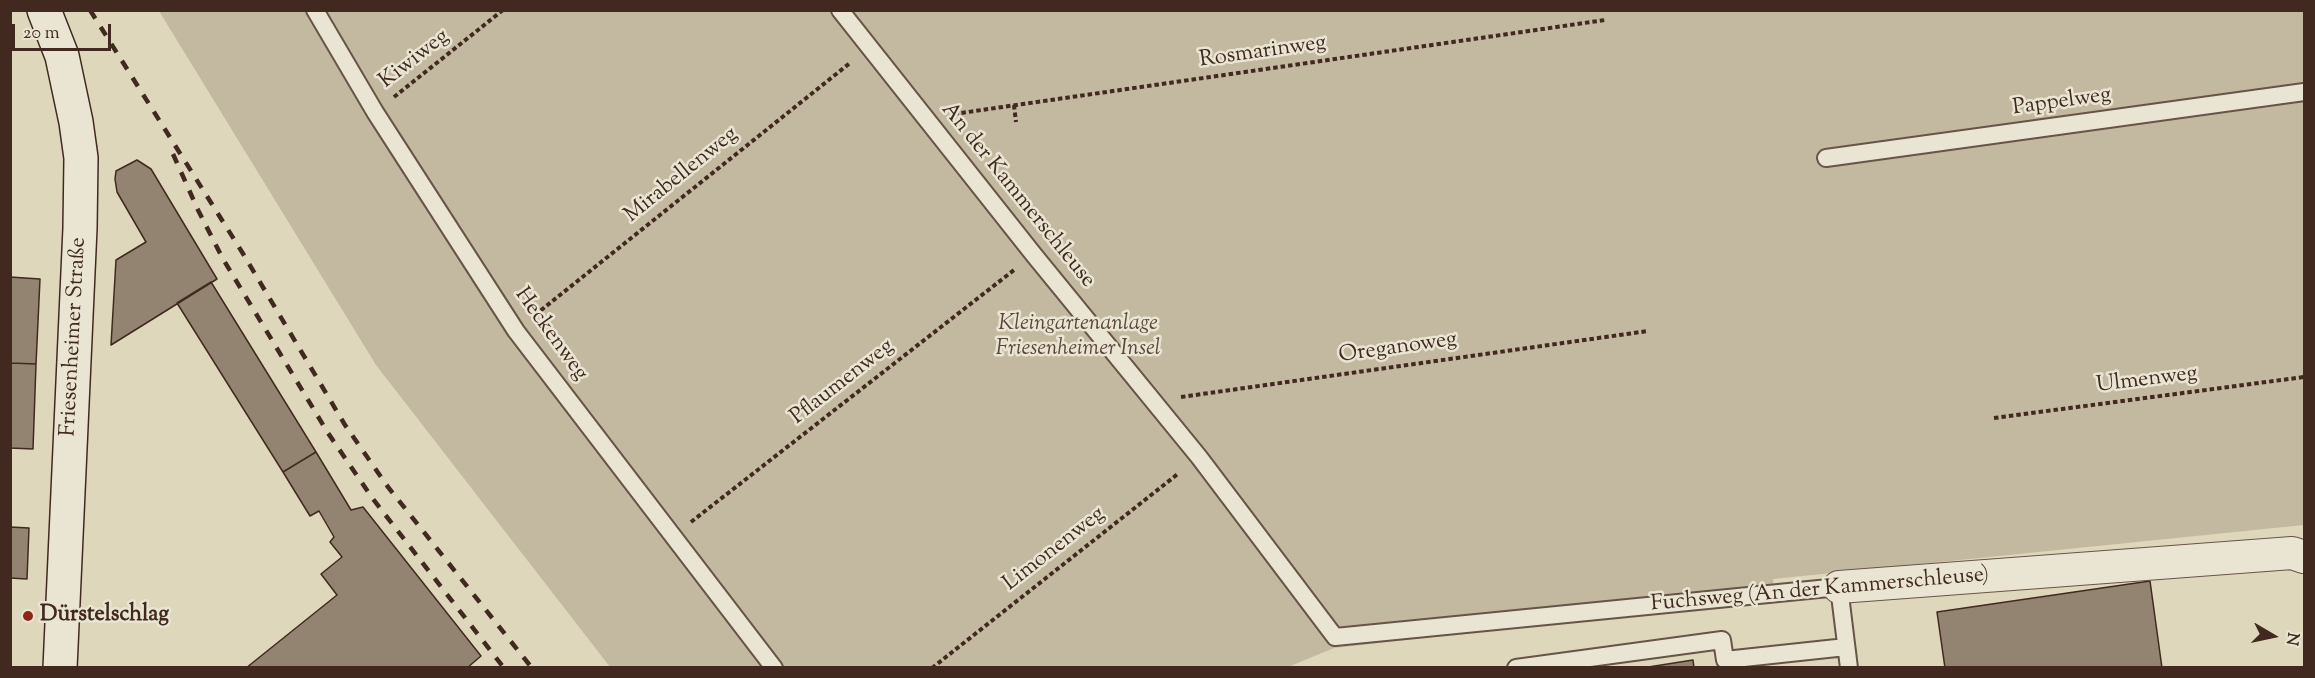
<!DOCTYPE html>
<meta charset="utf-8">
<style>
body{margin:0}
#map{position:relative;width:2315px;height:678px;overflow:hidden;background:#ded7bc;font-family:"Sorts Mill Goudy",serif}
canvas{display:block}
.frame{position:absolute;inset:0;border:12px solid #41291f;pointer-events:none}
.north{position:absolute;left:2243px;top:606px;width:60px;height:60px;-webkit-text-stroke:4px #eae5d3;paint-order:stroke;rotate:99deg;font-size:16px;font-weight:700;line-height:24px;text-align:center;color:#41291f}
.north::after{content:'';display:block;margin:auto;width:21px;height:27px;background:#41291f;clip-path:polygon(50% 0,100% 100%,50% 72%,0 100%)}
.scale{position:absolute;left:12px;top:24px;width:99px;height:27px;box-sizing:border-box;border:3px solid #41291f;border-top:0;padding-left:8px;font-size:18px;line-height:21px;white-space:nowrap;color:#41291f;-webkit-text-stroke:4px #eae5d3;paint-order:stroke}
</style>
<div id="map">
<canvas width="2315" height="678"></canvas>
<div class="frame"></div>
<div class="north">N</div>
<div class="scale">20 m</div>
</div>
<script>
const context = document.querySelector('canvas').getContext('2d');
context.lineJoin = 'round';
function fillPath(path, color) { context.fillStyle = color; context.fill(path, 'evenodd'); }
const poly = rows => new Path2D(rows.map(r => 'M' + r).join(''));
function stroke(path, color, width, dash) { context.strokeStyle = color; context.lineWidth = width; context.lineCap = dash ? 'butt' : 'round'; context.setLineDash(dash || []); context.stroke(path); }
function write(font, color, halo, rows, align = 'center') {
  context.font = font + ' "Sorts Mill Goudy",serif'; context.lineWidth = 5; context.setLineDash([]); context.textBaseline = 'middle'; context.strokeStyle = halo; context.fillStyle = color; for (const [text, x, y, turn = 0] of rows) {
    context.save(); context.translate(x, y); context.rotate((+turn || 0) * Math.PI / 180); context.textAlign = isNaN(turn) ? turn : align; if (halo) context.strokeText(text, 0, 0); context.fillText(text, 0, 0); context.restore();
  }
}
fillPath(poly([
 [159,11,2304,11,2304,525,1773,579,1774,593,1680,609,1334,648,1288,667,610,667,376,365]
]), '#c3b9a1');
const building = poly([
 [137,160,151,169,217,279,111,345,116,260,146,242,117,192,115,179,116,171,137,160],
 [10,277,40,279,36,364,10,363,10,277],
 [211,282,316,452,283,472,177,303,211,282],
 [10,363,36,364,33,449,10,448,10,363],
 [316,452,351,510,363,507,481,656,467,668,246,668,337,595,321,574,342,557,330,542,334,537,319,511,310,516,283,472,316,452],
 [10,527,29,528,27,579,10,578,10,527],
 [2150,581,2162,668,1945,668,1937,612,2150,581],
 [1693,660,1694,668,1642,668,1693,660]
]);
fillPath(building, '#938371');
stroke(building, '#41291f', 1.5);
const lane = poly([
 [315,10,375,112,516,331,774,668],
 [840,10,1034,255,1199,457,1335,637,1839,587,1849,668],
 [1826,158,2304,92],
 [1516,668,1722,640,1725,660,1846,647]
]);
const street = poly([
 [1839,587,2292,553,2304,557]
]);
const secondary = poly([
 [44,10,62,56,76,122,81,158,80,228,60,668]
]);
stroke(lane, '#685446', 20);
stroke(street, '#685446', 34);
stroke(secondary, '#41291f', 36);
stroke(poly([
 [394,97,503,10],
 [1014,105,1016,122],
 [954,114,1605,20],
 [535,315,850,63],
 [1181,397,1648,331],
 [1994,418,2304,377],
 [691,522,1014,270],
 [932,668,1179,473]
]), '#41291f', 4, [4.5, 3]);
stroke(lane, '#eae5d3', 16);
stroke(street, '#eae5d3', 32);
stroke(secondary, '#eae5d3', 33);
stroke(poly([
 [90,10,242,252,345,425,388,487,532,668],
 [173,154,198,210,223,259,328,433,373,499,504,668],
 [1938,667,1938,668]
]), '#41291f', 4.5, [10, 10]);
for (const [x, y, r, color] of [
 [28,616,6,"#8f2418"]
]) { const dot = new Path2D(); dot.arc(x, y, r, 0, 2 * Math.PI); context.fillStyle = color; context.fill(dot); stroke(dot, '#eae5d3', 2); }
write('22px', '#41291f', '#eae5d3', [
 ["Rosmarinweg",1263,53,-8],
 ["Kiwiweg",415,60,-38],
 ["Pappelweg",2062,103,-8],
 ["Mirabellenweg",682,176,-39],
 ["An der Kammerschleuse",1017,196,51],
 ["Heckenweg",550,335,54],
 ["Friesenheimer Straße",75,337,-87],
 ["Oreganoweg",1398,349,-8],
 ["Ulmenweg",2147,381,-7],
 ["Pflaumenweg",843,383,-38],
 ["Limonenweg",1055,550,-38],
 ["Fuchsweg (An der Kammerschleuse)",1820,591,-5]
]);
write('italic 22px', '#5b4639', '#eae5d3', [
 ["Kleingartenanlage",1078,325],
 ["Friesenheimer Insel",1078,350]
]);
write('bold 22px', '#41291f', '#eae5d3', [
 ["Dürstelschlag",40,616]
], 'left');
</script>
